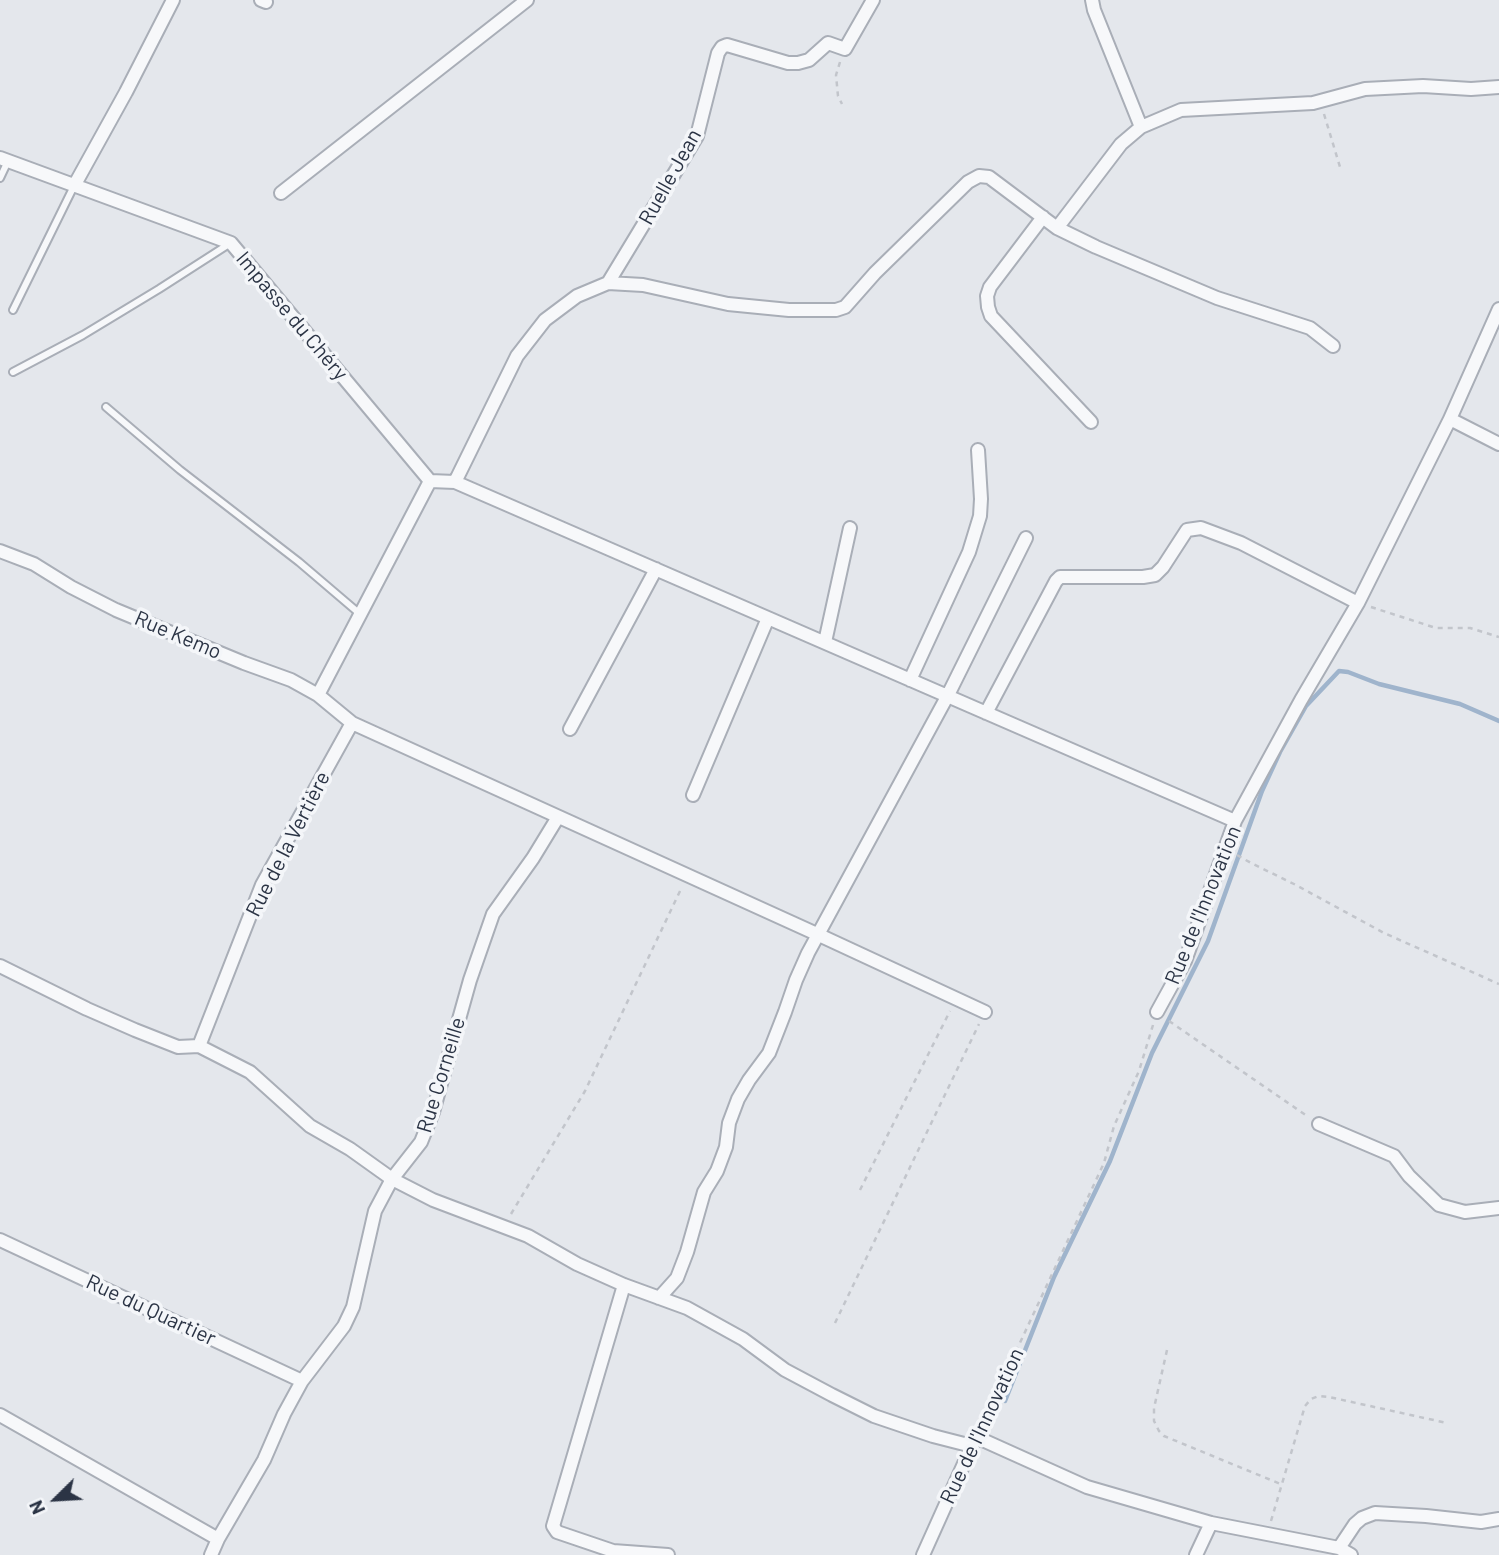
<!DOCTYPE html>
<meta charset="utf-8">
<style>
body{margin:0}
#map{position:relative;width:1499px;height:1555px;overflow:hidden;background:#e4e7ec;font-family:Barlow,sans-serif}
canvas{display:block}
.north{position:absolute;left:21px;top:1464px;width:70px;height:70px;-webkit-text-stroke:5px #f4f6f9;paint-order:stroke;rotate:246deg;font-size:19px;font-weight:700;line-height:28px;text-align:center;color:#2b3445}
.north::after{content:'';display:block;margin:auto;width:24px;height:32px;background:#2b3445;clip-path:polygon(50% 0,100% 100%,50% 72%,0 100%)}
</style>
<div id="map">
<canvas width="1499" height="1555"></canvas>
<div class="north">N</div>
</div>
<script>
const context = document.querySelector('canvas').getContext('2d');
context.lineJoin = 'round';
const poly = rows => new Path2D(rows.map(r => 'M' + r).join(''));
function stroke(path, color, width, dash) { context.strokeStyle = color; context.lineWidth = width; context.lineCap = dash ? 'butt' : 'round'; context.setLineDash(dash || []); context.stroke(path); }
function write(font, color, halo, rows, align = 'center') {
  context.font = font + ' Barlow,sans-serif'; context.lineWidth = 7; context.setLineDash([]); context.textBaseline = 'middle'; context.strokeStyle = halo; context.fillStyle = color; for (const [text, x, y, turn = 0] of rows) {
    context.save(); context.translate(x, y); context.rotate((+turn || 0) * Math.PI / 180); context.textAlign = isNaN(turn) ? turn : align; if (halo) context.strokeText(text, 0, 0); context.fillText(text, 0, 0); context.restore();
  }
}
stroke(poly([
 [1005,1401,1054,1277,1110,1161,1152,1053,1208,941,1262,791,1280,752,1306,706,1339,671,1348,672,1379,684,1460,704,1499,721]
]), '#9fb4cc', 4.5);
const service = poly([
 [0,178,8,161],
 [13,310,74,186],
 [13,372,83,335,159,289,229,244],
 [106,407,180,470,299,562,360,614]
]);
const minor = poly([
 [261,0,266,2],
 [1092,0,1094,10,1141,127],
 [0,158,231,243,430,481],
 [74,186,126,92,173,0],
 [281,193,527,0],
 [1043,217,990,287,987,296,988,307,991,316,1091,422],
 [1057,228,1121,144,1141,127,1181,110,1313,103,1365,89,1423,86,1471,89,1499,87],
 [608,283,697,136,718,53,722,47,727,45,788,63,798,63,809,60,828,43,845,49,873,0],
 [1450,419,1499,444],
 [455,482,517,356,545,320,577,296,608,283,643,285,728,304,789,310,836,310,845,307,875,273,968,182,979,176,989,177,1057,228,1096,247,1217,298,1310,328,1333,346],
 [0,551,34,564,71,587,116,610,244,663,291,680,318,695,352,723,819,935,985,1012],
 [825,642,850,528],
 [910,680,969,552,980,516,981,499,978,450],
 [318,695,430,481,455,482,1235,821],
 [986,713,1056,581,1060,577,1143,577,1155,575,1163,567,1187,530,1201,528,1241,543,1358,603],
 [570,729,656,569],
 [693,795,768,618],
 [0,966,87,1009,135,1030,178,1047,199,1046,250,1072,310,1126,350,1149,392,1179,433,1200,528,1236,577,1264,624,1285,687,1308,743,1339,785,1370,832,1395,874,1416,933,1436,972,1446],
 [1157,1012,1185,961,1235,821,1301,700,1358,603,1450,419,1499,309],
 [199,1046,262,885,352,723],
 [1319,1124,1394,1156,1409,1176,1439,1205,1465,1212,1499,1208],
 [0,1240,302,1381],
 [624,1285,553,1526,557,1532,613,1551,668,1555],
 [659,1298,677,1278,687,1252,704,1192,717,1171,726,1147,729,1123,738,1099,749,1080,769,1053,785,1012,796,980,808,953,948,695,1026,538],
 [0,1415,218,1539],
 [1339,1548,1351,1555],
 [211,1555,218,1539,264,1460,284,1414,302,1381,344,1326,353,1307,375,1211,392,1179,421,1142,433,1112,470,980,493,914,533,858,558,817],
 [923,1555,976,1437,1087,1487,1211,1523,1339,1548,1355,1524,1362,1518,1375,1513,1426,1516,1481,1522,1499,1519],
 [1196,1555,1211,1523]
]);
stroke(service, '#a9aeb7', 10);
stroke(minor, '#a9aeb7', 16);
stroke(poly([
 [840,62,836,75,838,96,842,104],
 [1324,114,1340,167],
 [1371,607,1436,628,1470,628,1499,637],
 [1237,855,1251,863,1294,884,1384,933,1499,984],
 [1169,1021,1307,1116],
 [860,1190,950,1011],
 [511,1214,585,1091,681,889],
 [835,1323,979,1024],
 [1167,1350,1154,1408,1154,1421,1159,1431,1164,1436,1283,1485],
 [982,1424,1104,1163,1114,1126,1139,1071,1153,1025],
 [1271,1521,1305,1406,1311,1399,1319,1396,1329,1397,1447,1423]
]), '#c2c5cb', 2.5, [5, 5]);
stroke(service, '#f7f8fa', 6);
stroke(minor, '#f7f8fa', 12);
write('21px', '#2b3445', '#f4f6f9', [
 ["Ruelle Jean",670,177,-61],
 ["Impasse du Chéry",292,316,50],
 ["Rue Kemo",178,635,23],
 ["Rue de la Vertière",288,844,-63],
 ["Rue de l'Innovation",1203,905,-68],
 ["Rue Corneille",441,1075,-73],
 ["Rue du Quartier",151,1310,25],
 ["Rue de l'Innovation",982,1426,-65]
]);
</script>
